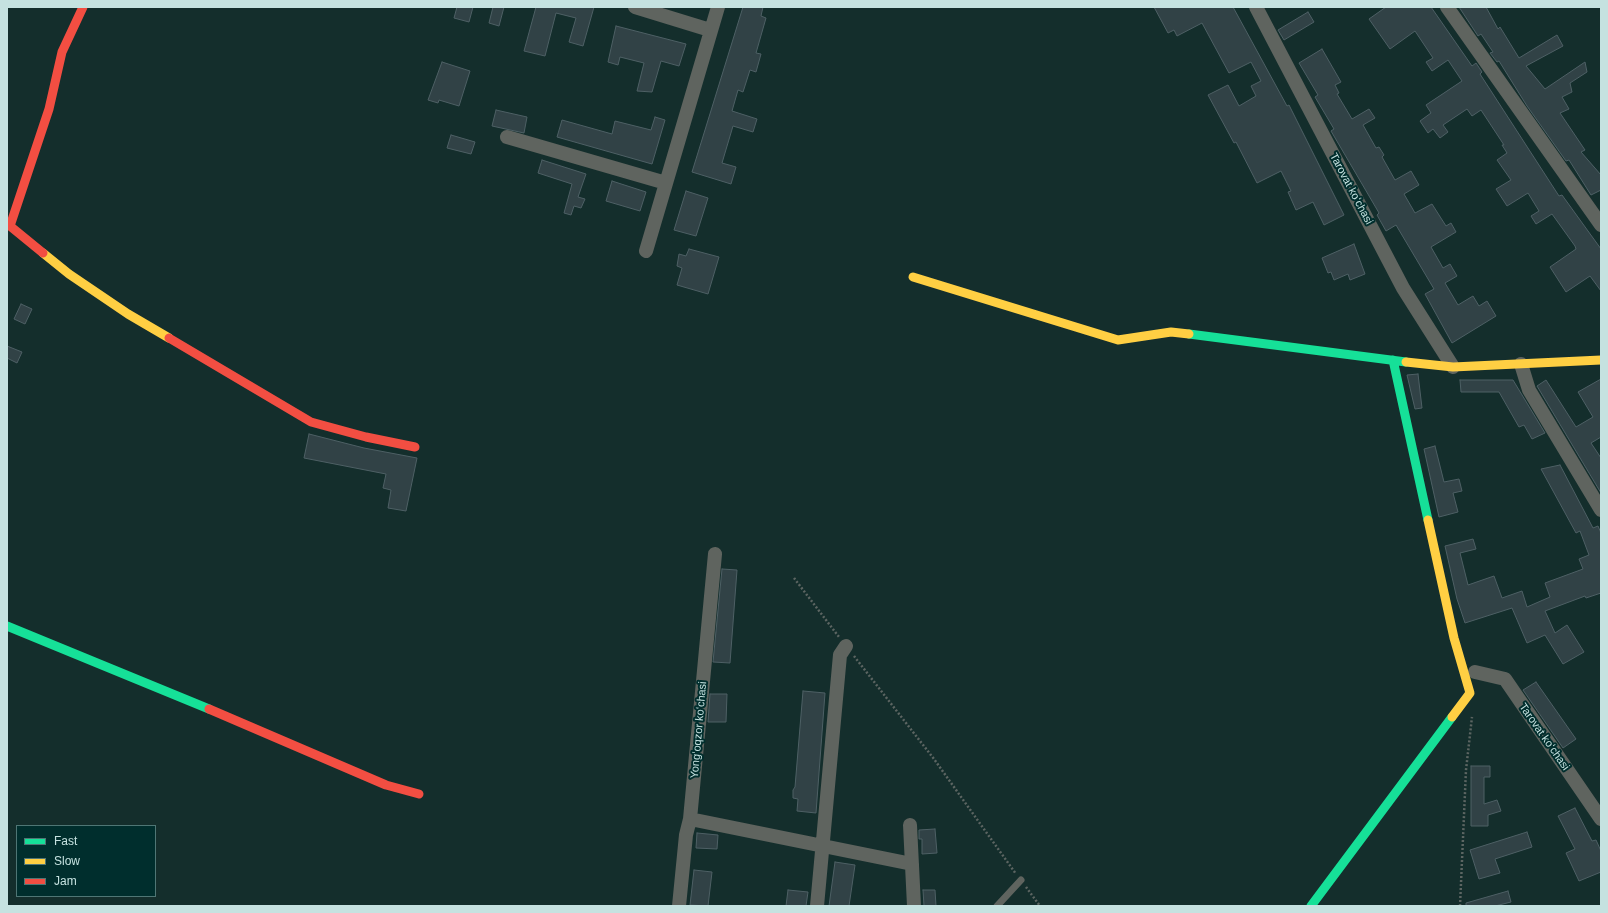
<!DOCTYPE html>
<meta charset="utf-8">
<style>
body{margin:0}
#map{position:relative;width:1608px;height:913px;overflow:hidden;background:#142e2c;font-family:Helvetica,sans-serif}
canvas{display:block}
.frame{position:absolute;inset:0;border:8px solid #c5e2e0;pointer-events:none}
.legend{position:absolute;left:16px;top:825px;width:140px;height:72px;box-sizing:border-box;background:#002e2d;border:1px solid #4f7675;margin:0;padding:5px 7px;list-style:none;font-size:12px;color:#c5e2e0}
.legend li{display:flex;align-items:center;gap:8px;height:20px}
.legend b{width:20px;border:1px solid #4f7675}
</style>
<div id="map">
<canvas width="1608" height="913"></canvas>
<div class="frame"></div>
<ul class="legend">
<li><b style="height:5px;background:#16e098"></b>Fast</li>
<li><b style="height:5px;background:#ffcf43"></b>Slow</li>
<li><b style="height:5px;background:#f24e42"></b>Jam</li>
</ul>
</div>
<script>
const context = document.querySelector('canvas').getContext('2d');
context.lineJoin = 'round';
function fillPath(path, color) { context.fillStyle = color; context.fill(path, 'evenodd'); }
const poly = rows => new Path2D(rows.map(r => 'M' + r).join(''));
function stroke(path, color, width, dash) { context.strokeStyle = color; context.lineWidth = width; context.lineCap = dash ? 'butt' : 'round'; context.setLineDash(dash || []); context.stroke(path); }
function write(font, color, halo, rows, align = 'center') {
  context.font = font + ' Helvetica,sans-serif'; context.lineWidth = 4; context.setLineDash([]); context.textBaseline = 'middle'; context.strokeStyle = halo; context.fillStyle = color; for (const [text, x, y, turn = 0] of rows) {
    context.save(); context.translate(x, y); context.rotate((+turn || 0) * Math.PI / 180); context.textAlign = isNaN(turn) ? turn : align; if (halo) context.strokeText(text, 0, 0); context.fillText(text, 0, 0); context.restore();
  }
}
const building = poly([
 [457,7,473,7,469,22,454,18,457,7],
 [493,7,504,7,499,26,489,23,493,7],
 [536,7,594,7,583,46,569,42,576,18,556,13,545,56,524,51,536,7],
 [743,7,763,7,761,16,766,18,756,53,761,54,756,72,750,70,743,92,738,90,732,111,757,119,753,132,733,126,722,163,736,167,731,184,692,172,743,7],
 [1154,7,1233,7,1287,106,1289,105,1344,215,1324,225,1313,202,1296,210,1288,192,1291,191,1281,171,1257,183,1236,142,1234,143,1208,95,1228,85,1239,106,1256,96,1251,86,1261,81,1251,62,1229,73,1202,23,1177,36,1174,30,1168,33,1154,7],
 [1386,7,1431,7,1472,66,1476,63,1482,72,1480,74,1559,196,1562,195,1601,249,1601,291,1590,276,1566,292,1550,267,1576,249,1575,246,1552,214,1536,224,1531,216,1539,211,1528,193,1507,206,1496,189,1511,180,1497,160,1507,153,1502,145,1504,145,1481,110,1472,116,1467,109,1443,125,1448,132,1440,138,1433,129,1428,133,1420,121,1431,113,1426,105,1462,81,1448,60,1432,71,1426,62,1433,58,1415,31,1390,49,1369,19,1386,7],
 [1459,7,1486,7,1498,29,1500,27,1519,58,1557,35,1563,46,1526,66,1545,89,1585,62,1587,72,1570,83,1572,92,1562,97,1569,109,1560,113,1585,150,1581,152,1601,175,1601,190,1591,195,1569,160,1566,161,1527,106,1499,61,1497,62,1490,53,1493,52,1481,34,1478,36,1459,7],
 [1308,12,1314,22,1284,40,1278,30,1308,12],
 [616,26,686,44,679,66,661,61,652,92,637,91,644,63,620,57,618,65,608,62,616,26],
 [1322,49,1341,82,1335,85,1339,93,1337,94,1352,119,1369,109,1375,118,1363,125,1376,148,1379,147,1384,155,1382,157,1395,180,1411,171,1419,185,1404,194,1415,213,1432,204,1446,226,1451,223,1456,232,1431,247,1443,268,1450,264,1457,276,1445,283,1458,305,1473,296,1479,306,1487,301,1496,316,1452,343,1425,294,1434,289,1396,225,1386,231,1377,215,1379,213,1331,131,1334,129,1315,97,1318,95,1299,63,1322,49],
 [442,62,470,71,459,106,439,100,438,103,428,100,442,62],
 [496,110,527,117,524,133,492,126,496,110],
 [655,117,665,120,652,164,557,137,562,120,612,134,615,121,651,130,655,117],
 [451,135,475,142,471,154,447,148,451,135],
 [542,160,586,174,578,197,585,199,581,208,574,206,571,215,564,213,572,184,538,173,542,160],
 [612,181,646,192,640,211,606,201,612,181],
 [686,191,708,198,696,236,674,230,686,191],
 [1354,244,1365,274,1350,280,1348,274,1334,280,1331,272,1328,273,1322,258,1354,244],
 [689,249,719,257,708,294,677,285,682,268,677,266,679,254,686,256,689,249],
 [21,304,32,309,25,324,14,319,21,304],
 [7,346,22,352,17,363,7,358,7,346],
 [1418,374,1422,408,1415,409,1407,375,1418,374],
 [1601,379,1601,437,1591,443,1601,458,1601,493,1537,386,1546,380,1576,427,1593,417,1578,392,1601,379],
 [1460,380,1513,380,1545,433,1532,439,1524,425,1519,427,1499,392,1461,392,1460,380],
 [309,434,364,448,417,458,406,511,388,508,391,490,383,488,386,474,304,458,309,434],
 [1435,446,1444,482,1459,479,1462,491,1453,493,1458,512,1439,517,1424,449,1435,446],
 [1560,465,1593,528,1598,526,1601,533,1601,593,1586,598,1585,596,1545,611,1555,633,1567,625,1584,652,1563,664,1545,635,1527,643,1512,608,1465,623,1457,599,1445,546,1473,539,1476,549,1460,553,1468,585,1494,576,1502,598,1522,591,1527,607,1550,597,1545,583,1583,569,1579,559,1589,555,1580,531,1576,533,1541,469,1560,465],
 [722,569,737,570,730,663,713,662,722,569],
 [1536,682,1576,739,1563,748,1523,690,1536,682],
 [803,691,825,693,816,813,797,811,798,799,793,798,793,790,795,787,803,691],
 [710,694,727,694,726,722,708,722,710,694],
 [1471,766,1490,766,1490,777,1484,777,1484,804,1497,800,1501,811,1488,815,1488,826,1471,826,1471,766],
 [1575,808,1592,841,1596,840,1601,851,1601,872,1579,881,1566,853,1575,849,1558,816,1575,808],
 [935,829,937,853,922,854,922,839,919,839,919,830,935,829],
 [1527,832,1532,847,1495,859,1500,873,1479,879,1470,850,1527,832],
 [697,833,718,835,717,849,696,848,697,833],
 [835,862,855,865,849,906,829,906,835,862],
 [694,870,712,872,708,906,690,905,694,870],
 [788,890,808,892,806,906,786,906,788,890],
 [923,890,935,890,936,906,924,906,923,890],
 [1508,891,1511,902,1495,906,1466,906,1466,903,1508,891]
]);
fillPath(building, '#314246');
stroke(building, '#4e6065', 1);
stroke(poly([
 [794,578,839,637],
 [854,656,934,759,1016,874],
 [1026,887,1040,906],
 [1460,906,1466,770,1472,717]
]), '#5c6562', 2.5, [2, 2]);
stroke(poly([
 [997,906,1021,880]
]), '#5f645f', 7);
stroke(poly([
 [635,7,710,30],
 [1256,7,1403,288,1453,367],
 [1447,7,1601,225],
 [507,137,666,183],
 [646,251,718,7],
 [1521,364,1529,390,1601,510],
 [1475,672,1505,679,1601,819],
 [690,819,912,864],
 [910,825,914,906],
 [679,906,686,835,690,819,715,554],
 [817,906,840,655,846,646]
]), '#5f645f', 14);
stroke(poly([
 [1189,334,1406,362],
 [1393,360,1428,520],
 [7,626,209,709],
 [1311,906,1452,717]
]), '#16e098', 9);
stroke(poly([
 [43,253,69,274,128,314,169,338],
 [913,277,1118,340,1171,332,1189,334],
 [1406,362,1453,367,1601,360],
 [1428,520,1454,638,1470,693,1452,717]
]), '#ffcf43', 9);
stroke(poly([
 [43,253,10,226,49,109,62,52,83,7],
 [169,338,311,422,366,437,415,447],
 [209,709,386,785,419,794]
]), '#f24e42', 9);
write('11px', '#c5e2e0', '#002e2d', [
 ["Tarovat koʻchasi",1351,189,62],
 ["Yongʻoqzor koʻchasi",699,730,-85],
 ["Tarovat koʻchasi",1544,737,55]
]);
</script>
